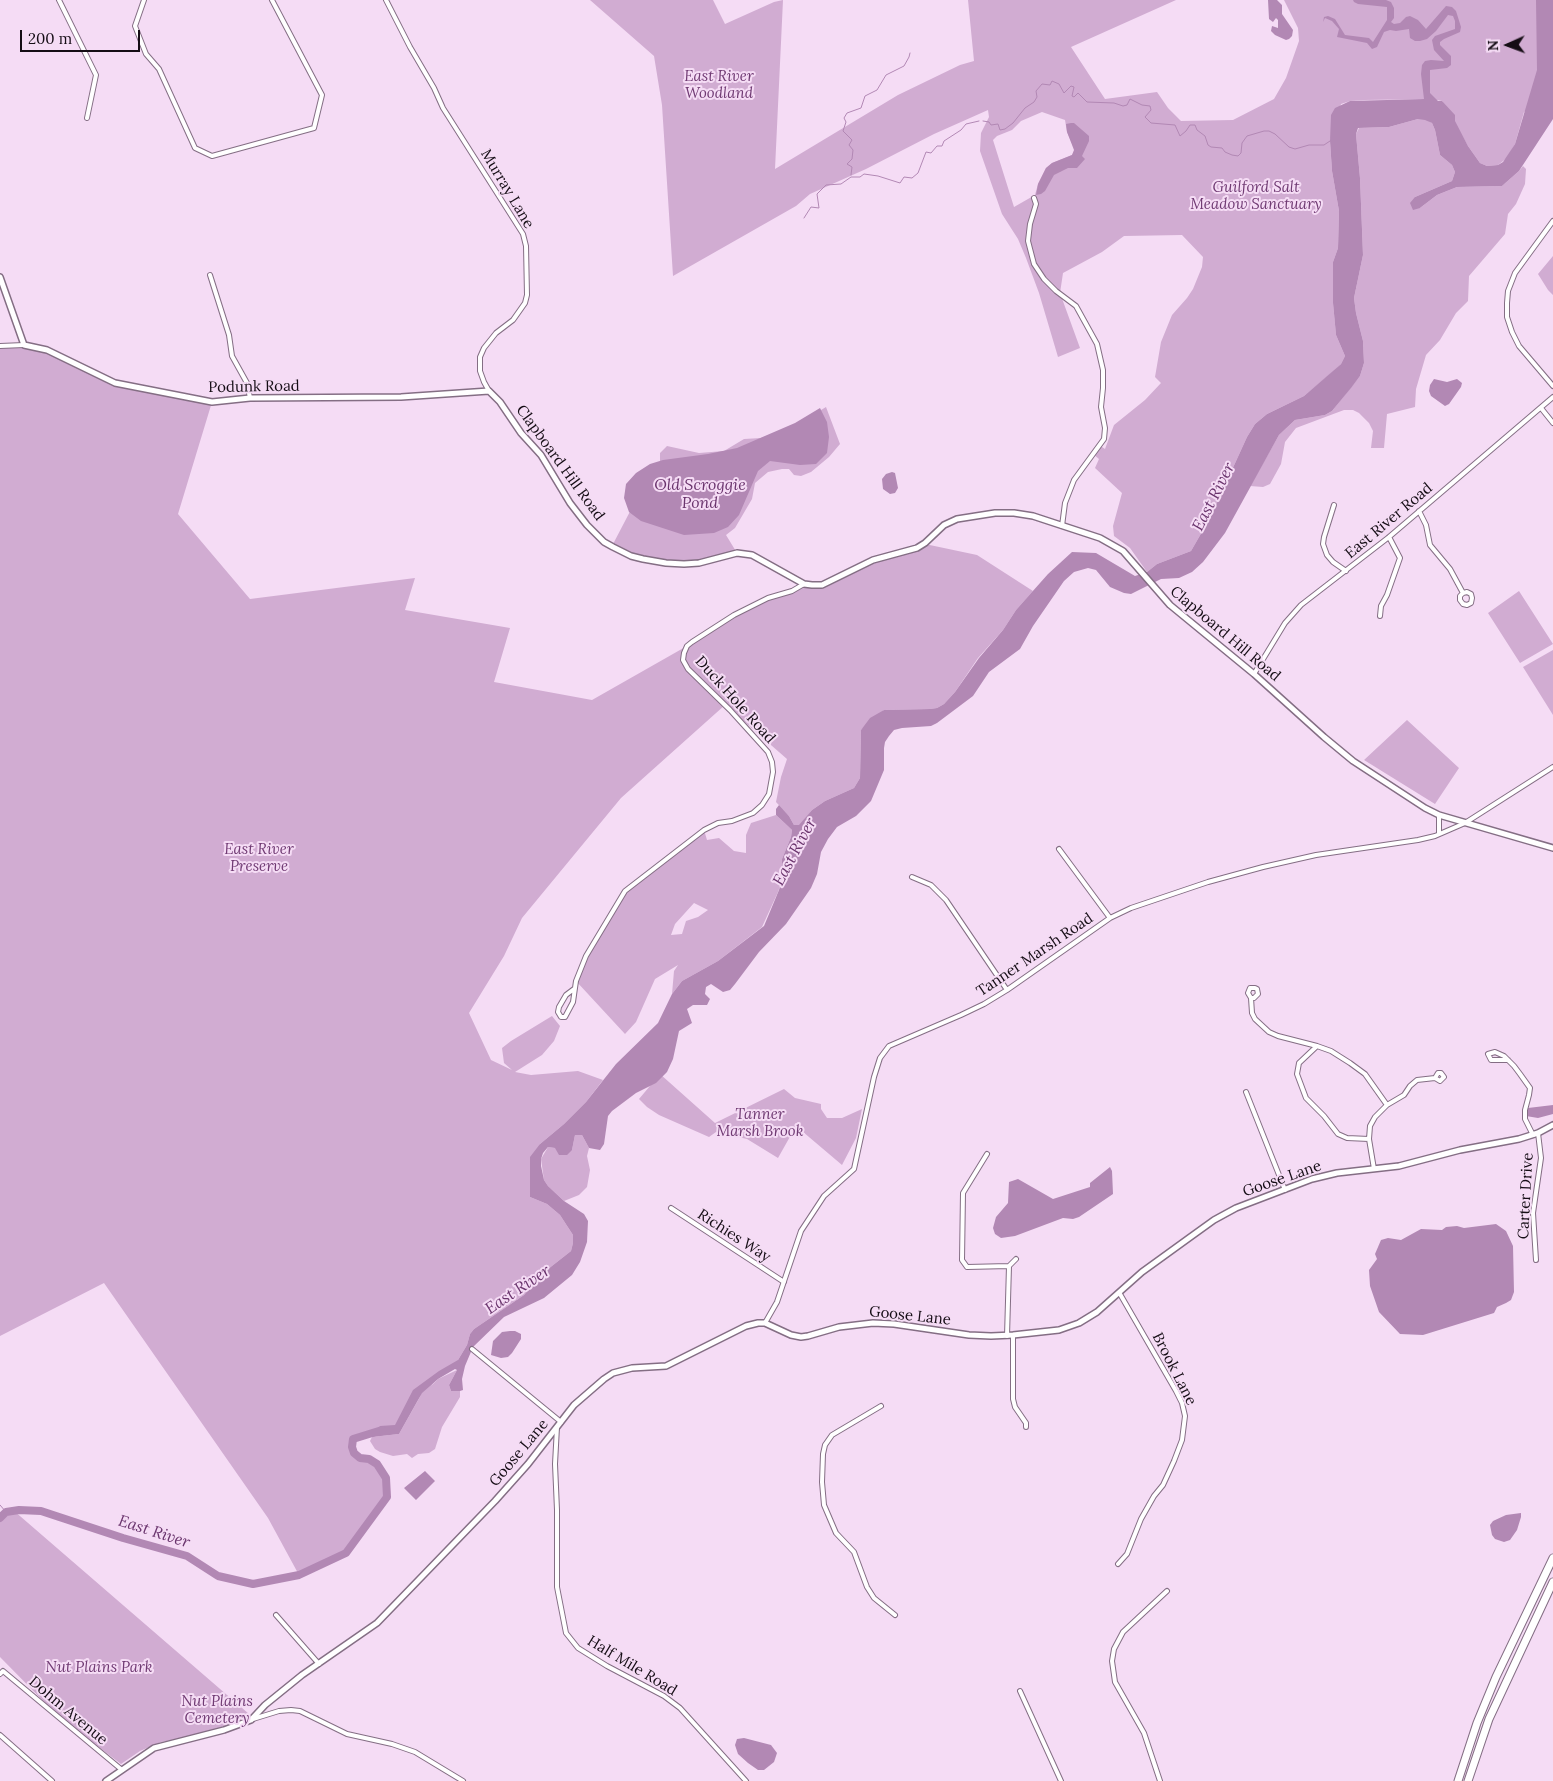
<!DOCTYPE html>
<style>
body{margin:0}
#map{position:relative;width:1553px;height:1781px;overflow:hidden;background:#f5dcf5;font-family:Lora,serif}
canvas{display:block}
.north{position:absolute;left:1483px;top:20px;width:50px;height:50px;-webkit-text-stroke:4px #f5dcf5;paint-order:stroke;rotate:268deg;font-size:14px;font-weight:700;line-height:20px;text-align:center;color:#150d15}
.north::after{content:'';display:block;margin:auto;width:18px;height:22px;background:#150d15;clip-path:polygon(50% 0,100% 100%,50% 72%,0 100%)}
.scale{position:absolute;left:20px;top:30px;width:120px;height:22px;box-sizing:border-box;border:2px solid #150d15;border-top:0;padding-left:6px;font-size:15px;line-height:18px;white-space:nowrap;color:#150d15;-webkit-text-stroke:4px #f5dcf5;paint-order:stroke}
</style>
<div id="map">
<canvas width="1553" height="1781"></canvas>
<div class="north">N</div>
<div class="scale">200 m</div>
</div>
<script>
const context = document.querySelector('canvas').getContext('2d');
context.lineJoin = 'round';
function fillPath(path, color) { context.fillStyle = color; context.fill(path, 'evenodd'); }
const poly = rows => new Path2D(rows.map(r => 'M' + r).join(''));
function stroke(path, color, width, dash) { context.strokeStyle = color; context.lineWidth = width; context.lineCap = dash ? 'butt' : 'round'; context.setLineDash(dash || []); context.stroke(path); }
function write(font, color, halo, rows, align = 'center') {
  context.font = font + ' Lora,serif'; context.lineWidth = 4; context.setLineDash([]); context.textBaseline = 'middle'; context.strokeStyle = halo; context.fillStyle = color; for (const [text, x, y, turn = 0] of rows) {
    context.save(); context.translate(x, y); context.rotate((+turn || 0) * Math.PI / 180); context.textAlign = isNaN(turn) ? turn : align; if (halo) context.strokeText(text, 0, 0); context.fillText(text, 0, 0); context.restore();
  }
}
fillPath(poly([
 [590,0,713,0,725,24,774,2,783,0,775,169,898,95,960,65,974,61,968,0,1176,0,1071,47,1105,99,1157,92,1168,108,1181,121,1233,120,1274,99,1286,78,1299,41,1298,28,1284,0,1553,0,1553,98,1524,112,1515,144,1507,158,1498,165,1487,166,1480,163,1468,146,1442,101,1431,99,1364,100,1350,101,1341,104,1330,141,1332,171,1339,211,1338,248,1333,262,1333,303,1336,335,1345,356,1341,364,1329,375,1304,396,1267,414,1255,424,1247,437,1210,518,1191,551,1157,564,1147,572,1130,548,1114,536,1113,526,1122,493,1095,468,1099,459,1093,454,1099,445,1105,449,1114,425,1145,400,1161,383,1155,377,1161,342,1172,315,1187,298,1193,289,1202,267,1203,257,1182,235,1124,236,1102,252,1063,273,1060,293,1080,348,1058,357,1039,293,1026,258,1018,239,1002,214,980,151,981,133,989,117,988,110,934,134,866,169,810,194,796,206,673,276,662,105,654,56],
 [1042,112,1065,120,1067,132,1075,150,1072,155,1052,163,1046,168,1038,184,1035,195,1014,207,993,140,997,136,1012,130,1021,121],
 [1418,119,1425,119,1432,123,1435,130,1440,155,1452,165,1455,172,1452,181,1415,197,1420,208,1437,195,1457,187,1502,186,1519,171,1523,166,1526,169,1525,184,1516,204,1508,214,1505,234,1469,276,1468,301,1456,313,1440,340,1426,355,1416,389,1415,407,1387,414,1384,448,1371,448,1373,431,1369,423,1359,413,1353,410,1344,410,1296,428,1285,442,1281,464,1270,484,1263,487,1250,486,1279,435,1295,420,1325,415,1332,411,1360,376,1364,363,1363,341,1356,313,1354,298,1363,255,1360,178,1356,134,1359,128,1389,127],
 [1553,256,1553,295,1548,290,1538,274],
 [0,347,21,347,67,359,115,383,212,402,178,514,250,599,415,578,405,610,510,628,494,682,592,700,687,646,715,627,768,598,804,584,822,585,873,560,925,544,977,555,1033,591,1016,610,1003,630,978,658,955,692,944,704,937,708,930,709,884,710,861,730,860,778,854,788,825,801,812,810,800,825,794,825,789,816,776,802,781,777,787,759,725,705,621,798,522,918,504,956,469,1013,491,1060,512,1070,504,1063,502,1048,511,1041,552,1016,560,1026,554,1041,542,1055,515,1072,531,1075,578,1071,603,1080,586,1102,564,1124,540,1144,530,1197,547,1204,560,1215,573,1235,573,1243,571,1251,543,1273,524,1295,474,1329,470,1334,467,1345,458,1360,458,1365,439,1376,431,1386,438,1379,457,1370,449,1385,451,1391,460,1391,460,1397,442,1427,435,1449,429,1453,418,1454,412,1458,407,1454,393,1456,380,1452,375,1449,370,1441,372,1437,399,1434,421,1395,397,1428,383,1433,374,1432,353,1439,352,1447,354,1453,360,1458,369,1459,377,1464,386,1478,387,1497,346,1553,299,1575,268,1518,104,1283,0,1336],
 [826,407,840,444,829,457,811,472,801,476,794,475,789,469,782,469,768,472,755,483,752,499,735,528,726,535,737,553,689,561,655,561,631,555,612,546,648,477,660,462,660,453,667,446,699,453,724,451,744,439,761,438,793,427],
 [1519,591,1553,644,1520,663,1488,613],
 [1553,650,1553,715,1523,667],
 [1407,720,1459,768,1435,804,1364,760],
 [776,815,792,830,791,837,782,859,781,883,778,892,762,927,718,961,682,981,672,994,674,971,678,965,655,979,636,1022,625,1034,576,981,580,970,625,891,704,830,707,840,719,838,734,851,746,853,746,835,751,823],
 [694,903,708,910,698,917,686,921,682,934,671,935,675,924],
 [660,1074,715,1123,784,1089,795,1098,821,1104,821,1109,827,1118,842,1118,862,1109,856,1138,842,1165,796,1126,778,1158,747,1139,716,1132,709,1137,659,1115,647,1107,639,1099],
 [575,1135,582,1135,589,1148,587,1156,590,1170,587,1187,579,1195,564,1201,548,1186,544,1180,541,1159,548,1147,572,1150],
 [13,1510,249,1714,238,1720,205,1734,161,1742,140,1751,121,1764,59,1717,0,1657,0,1515]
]), '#d1acd2');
fillPath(poly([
 [1268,0,1277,0,1282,5,1282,14,1293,30,1292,36,1289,39,1286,40,1275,35,1271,31,1272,26,1278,28,1278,20,1276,18,1273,22,1269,19],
 [1353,0,1386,0,1391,2,1394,8,1394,18,1391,22,1394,24,1400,23,1406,17,1410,16,1418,20,1426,29,1446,6,1452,7,1456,11,1461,27,1460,32,1444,39,1440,42,1440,45,1451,56,1451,65,1447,68,1430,70,1430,93,1438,101,1442,101,1455,115,1455,121,1468,146,1480,163,1487,166,1498,165,1503,162,1515,144,1537,70,1536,0,1553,0,1553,119,1519,171,1502,186,1457,187,1437,195,1420,208,1413,210,1410,203,1415,197,1452,181,1455,172,1452,165,1440,155,1435,130,1432,123,1425,120,1418,119,1389,127,1358,128,1356,134,1360,178,1363,255,1354,298,1356,313,1363,341,1364,363,1360,376,1351,388,1332,411,1325,415,1295,420,1279,435,1225,533,1203,562,1192,572,1179,578,1161,579,1131,594,1124,593,1110,587,1096,570,1088,568,1074,572,1064,581,1033,626,1020,649,989,672,973,696,937,723,931,726,902,728,894,730,889,736,885,742,884,748,884,770,871,801,856,816,837,827,828,839,821,852,817,874,811,888,786,924,759,952,735,984,730,990,723,992,711,984,706,987,705,994,710,999,707,1005,693,1005,687,1009,692,1023,679,1031,673,1059,667,1072,656,1083,636,1093,612,1111,608,1116,604,1144,600,1150,589,1148,582,1135,575,1135,572,1150,567,1155,559,1155,555,1148,548,1147,543,1153,541,1159,541,1166,544,1180,548,1186,564,1201,584,1214,588,1221,587,1242,580,1262,572,1275,544,1298,504,1317,473,1347,465,1366,462,1379,463,1390,460,1391,451,1391,449,1385,457,1370,455,1369,438,1379,422,1393,399,1434,372,1437,380,1426,395,1425,413,1390,439,1371,458,1360,467,1345,470,1334,474,1329,524,1295,543,1273,571,1251,573,1243,573,1235,560,1215,547,1204,530,1197,530,1157,540,1144,564,1124,586,1102,616,1064,658,1023,672,994,682,981,718,961,764,926,779,890,781,883,782,859,791,837,792,830,776,815,776,809,779,805,789,816,794,825,799,825,812,810,825,801,854,788,860,778,861,730,870,718,884,710,930,709,937,708,944,704,955,692,979,658,1003,630,1016,610,1048,574,1072,552,1096,553,1135,576,1147,572,1157,564,1191,551,1210,518,1247,437,1255,424,1267,414,1304,396,1341,364,1345,356,1336,335,1333,303,1333,262,1338,248,1339,211,1332,171,1330,141,1331,115,1335,108,1350,101,1424,99,1421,74,1422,65,1425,61,1431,60,1444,61,1434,50,1432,40,1435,36,1455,29,1455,21,1453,16,1448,15,1436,31,1427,39,1420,41,1415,41,1410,38,1409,29,1396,31,1390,30,1384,32,1377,47,1372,49,1367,43,1337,37,1339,29,1332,21,1325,18,1323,22,1324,17,1328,16,1335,19,1345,35,1369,38,1373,42,1387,20,1387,7,1358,4,1354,2],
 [1071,123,1074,123,1089,136,1089,141,1082,156,1085,159,1077,168,1068,168,1054,175,1045,191,1041,194,1036,195,1038,184,1046,168,1052,163,1072,155,1074,150,1067,132,1066,124],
 [1434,379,1447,382,1457,379,1462,383,1461,387,1449,404,1445,406,1431,396,1429,391,1430,385],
 [820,408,827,422,829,437,827,453,816,464,800,465,770,461,758,471,739,515,728,527,714,533,684,535,641,521,629,512,624,498,626,484,636,473,650,464,663,460,708,454,737,448,795,423],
 [892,472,895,473,898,488,895,493,890,494,883,489,882,479,886,474],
 [1553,1105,1553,1114,1538,1118,1526,1116,1528,1108],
 [1110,1167,1112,1171,1113,1194,1079,1217,1073,1219,1063,1218,1015,1236,1001,1238,995,1234,993,1228,996,1217,1008,1203,1009,1182,1018,1179,1053,1199,1090,1187,1090,1183],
 [1496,1224,1506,1231,1513,1246,1514,1292,1511,1300,1506,1303,1497,1307,1494,1313,1423,1335,1400,1334,1379,1312,1370,1286,1369,1270,1377,1259,1375,1254,1381,1240,1388,1238,1401,1240,1421,1229,1442,1230,1446,1227,1457,1226,1464,1228],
 [510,1331,515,1331,521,1334,521,1339,512,1353,508,1357,501,1358,491,1355,493,1341,502,1332],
 [425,1471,435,1481,416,1500,404,1488],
 [1521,1513,1521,1517,1517,1530,1510,1540,1504,1542,1495,1539,1492,1535,1490,1525,1493,1521,1506,1515],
 [744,1738,771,1745,777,1753,774,1762,764,1770,758,1770,748,1763,738,1754,735,1745,737,1739]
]), '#b288b4');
stroke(poly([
 [983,121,989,122,991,125,998,124,1000,130,1005,129,1013,123,1025,108,1034,102,1037,97,1036,91,1042,84,1050,85,1052,81,1059,84,1064,93,1071,86,1074,87,1072,96,1074,97,1078,93,1087,102,1114,103,1123,106,1127,105,1130,99,1142,105,1150,106,1151,110,1145,117,1151,123,1175,125,1180,136,1186,131,1190,125,1195,125,1197,130,1205,136,1208,145,1211,147,1222,148,1225,152,1232,155,1238,156,1241,153,1242,143,1247,136,1264,131,1269,131,1275,134,1289,147,1295,149,1309,145,1324,145,1330,141],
 [851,175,852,167,847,164,852,159,853,150,849,145,852,140,843,131,846,122,844,118,847,113,861,108,865,96,877,90,886,75,904,66,909,57,910,53],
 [804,218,811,207,819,208,817,194,826,185,841,184,851,177,860,177,864,174,878,176,900,183,904,177,912,178,918,173,926,152,931,153,937,146,942,146,944,141,961,130,966,124,979,121],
 [0,1505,6,1512]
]), '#b288b4', 1);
stroke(poly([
 [0,1518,6,1512,19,1510,41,1511,123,1538,187,1556,218,1576,253,1584,299,1575,346,1553,387,1497,386,1478,377,1464,369,1459,360,1458,354,1453,352,1447,353,1439,382,1430]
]), '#b288b4', 8);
const minor = poly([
 [59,0,96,75,87,118],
 [144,0,135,26,146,54,159,69,195,148,212,156,314,128,322,95,272,0],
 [386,0,410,47,434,88,443,108,523,234,526,246,527,295,525,303,513,320,496,333,484,348,480,357,480,371,484,382,489,391],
 [1034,198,1036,204,1030,224,1028,241,1034,264,1044,279,1056,291,1076,306,1097,344,1103,370,1103,388,1101,407,1105,428,1104,439,1074,480,1065,503,1062,526],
 [1553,221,1515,273,1508,291,1507,303,1507,317,1512,332,1519,346,1553,386],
 [210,275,229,335,232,356,247,383,250,398],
 [0,346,24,345],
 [1541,408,1553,423],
 [1334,505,1324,537,1323,544,1327,555,1333,562,1346,571],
 [1419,511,1426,525,1430,545,1450,569,1463,593,1460,596,1460,600,1463,604,1467,605,1471,603,1472,598,1471,594,1467,592,1463,593],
 [1380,616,1381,606,1387,595,1400,558,1389,537],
 [1254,674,1285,623,1301,605,1389,537,1553,397],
 [1439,815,1439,834],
 [1059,849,1110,918],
 [912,877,931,885,946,900,1007,990],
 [574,989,566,995,559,1007,558,1012,561,1017,565,1017,573,1002,576,981,586,956,625,891,704,830,718,823,732,821,753,813,762,805,769,794,773,772,772,762,768,752,730,710,688,669,683,660,684,653,687,646,692,642,734,615,768,598,792,591,804,584],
 [1251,998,1254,998,1258,994,1257,989,1255,988,1250,988,1248,993,1251,998,1252,1013,1255,1019,1269,1032,1278,1036,1317,1046],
 [1508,1060,1491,1060,1488,1054,1495,1052,1504,1056,1514,1066,1520,1074,1530,1088,1529,1095,1525,1110,1525,1119,1533,1135],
 [1246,1092,1285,1190],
 [1369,1139,1347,1138,1338,1134,1324,1116,1306,1098,1297,1074,1299,1063,1317,1046,1331,1051,1350,1063,1365,1074,1387,1105],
 [987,1154,963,1193,962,1260,967,1267,1009,1266,1007,1336],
 [1374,1169,1369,1139,1370,1126,1375,1117,1387,1105,1404,1095,1410,1086,1417,1080,1435,1078,1440,1081,1444,1077,1441,1073,1438,1073,1435,1078],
 [671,1208,784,1282],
 [1536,1260,1533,1213,1541,1158,1538,1133],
 [1009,1266,1016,1259],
 [765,1323,777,1302,801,1231,824,1196,854,1169,874,1077,880,1058,889,1046,961,1015,984,1004,1007,990,1110,918,1131,908,1208,882,1263,867,1316,855,1418,840,1435,836,1465,823,1553,767],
 [1013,1335,1013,1399,1015,1407,1026,1423,1026,1427],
 [472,1349,561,1422],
 [881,1406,832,1435,825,1445,823,1454,822,1482,824,1505,836,1533,854,1552,867,1587,874,1598,895,1615],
 [557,1427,555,1464,557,1510,557,1587,566,1633,578,1648,607,1666,664,1696,680,1708,746,1781],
 [1118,1564,1127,1554,1141,1519,1154,1496,1163,1485,1174,1461,1182,1440,1185,1416,1182,1403,1176,1391,1120,1294],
 [276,1615,319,1664],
 [0,1674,3,1671,122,1770],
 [1020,1691,1061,1781],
 [253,1719,279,1711,291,1710,300,1711,347,1734,392,1744,415,1752,463,1781],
 [0,1735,52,1781],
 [1160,1781,1144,1733,1115,1682,1112,1661,1114,1649,1123,1632,1167,1591]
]);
const tertiary = poly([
 [0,277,24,345,47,350,115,383,212,402,250,398,401,397,489,391,500,402,521,433,541,455,570,503,587,525,604,542,613,547,631,556,643,559,666,563,684,564,699,563,737,553,752,555,804,584,812,585,822,585,873,560,917,548,925,543,944,525,957,519,995,513,1014,513,1033,516,1100,538,1123,551,1170,605,1254,674,1324,737,1353,761,1425,808,1439,815,1553,848],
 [106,1781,154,1748,224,1730,251,1720,265,1705,302,1675,377,1623,495,1501,528,1464,574,1405,604,1379,613,1373,632,1368,666,1366,746,1326,758,1323,765,1323,791,1335,801,1337,808,1336,839,1327,873,1323,894,1324,969,1335,991,1336,1013,1335,1059,1330,1079,1323,1097,1312,1142,1272,1189,1238,1214,1220,1236,1208,1312,1179,1337,1173,1399,1166,1460,1150,1519,1139,1538,1133,1553,1125]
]);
const motorway = poly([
 [1458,1781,1477,1723,1496,1677,1553,1558],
 [1468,1781,1489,1719,1553,1582]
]);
stroke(minor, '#846e84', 6);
stroke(tertiary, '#846e84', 8);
stroke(motorway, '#846e84', 9);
stroke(minor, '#fff', 4);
stroke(tertiary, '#fff', 5);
stroke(motorway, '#fff', 7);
write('italic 15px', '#703a73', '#f5dcf5', [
 ["East River",719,77],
 ["Woodland",719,94],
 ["Guilford Salt",1256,188],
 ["Meadow Sanctuary",1256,205],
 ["East River",259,850],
 ["Preserve",259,867],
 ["Tanner",760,1115],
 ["Marsh Brook",760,1132],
 ["Nut Plains Park",99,1668],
 ["Nut Plains",217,1702],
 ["Cemetery",217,1719]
]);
write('15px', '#150d15', '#f5dcf5', [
 ["Murray Lane",507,189,59],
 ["Podunk Road",254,387,-1],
 ["Clapboard Hill Road",560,463,54],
 ["East River Road",1389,521,-40],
 ["Clapboard Hill Road",1225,634,40],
 ["Duck Hole Road",735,700,48],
 ["Tanner Marsh Road",1035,955,-34],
 ["Goose Lane",1282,1179,-19],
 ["Carter Drive",1526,1196,-87],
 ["Richies Way",734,1236,33],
 ["Goose Lane",910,1316,6],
 ["Brook Lane",1174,1369,63],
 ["Goose Lane",519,1453,-50],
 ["Half Mile Road",632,1666,31],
 ["Dohm Avenue",68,1711,40]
]);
write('italic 16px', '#6a346d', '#f5dcf5', [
 ["Old Scroggie",700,485],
 ["Pond",700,503],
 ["East River",1214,497,-63],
 ["East River",795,852,-62],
 ["East River",518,1290,-34],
 ["East River",154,1532,18]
]);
</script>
